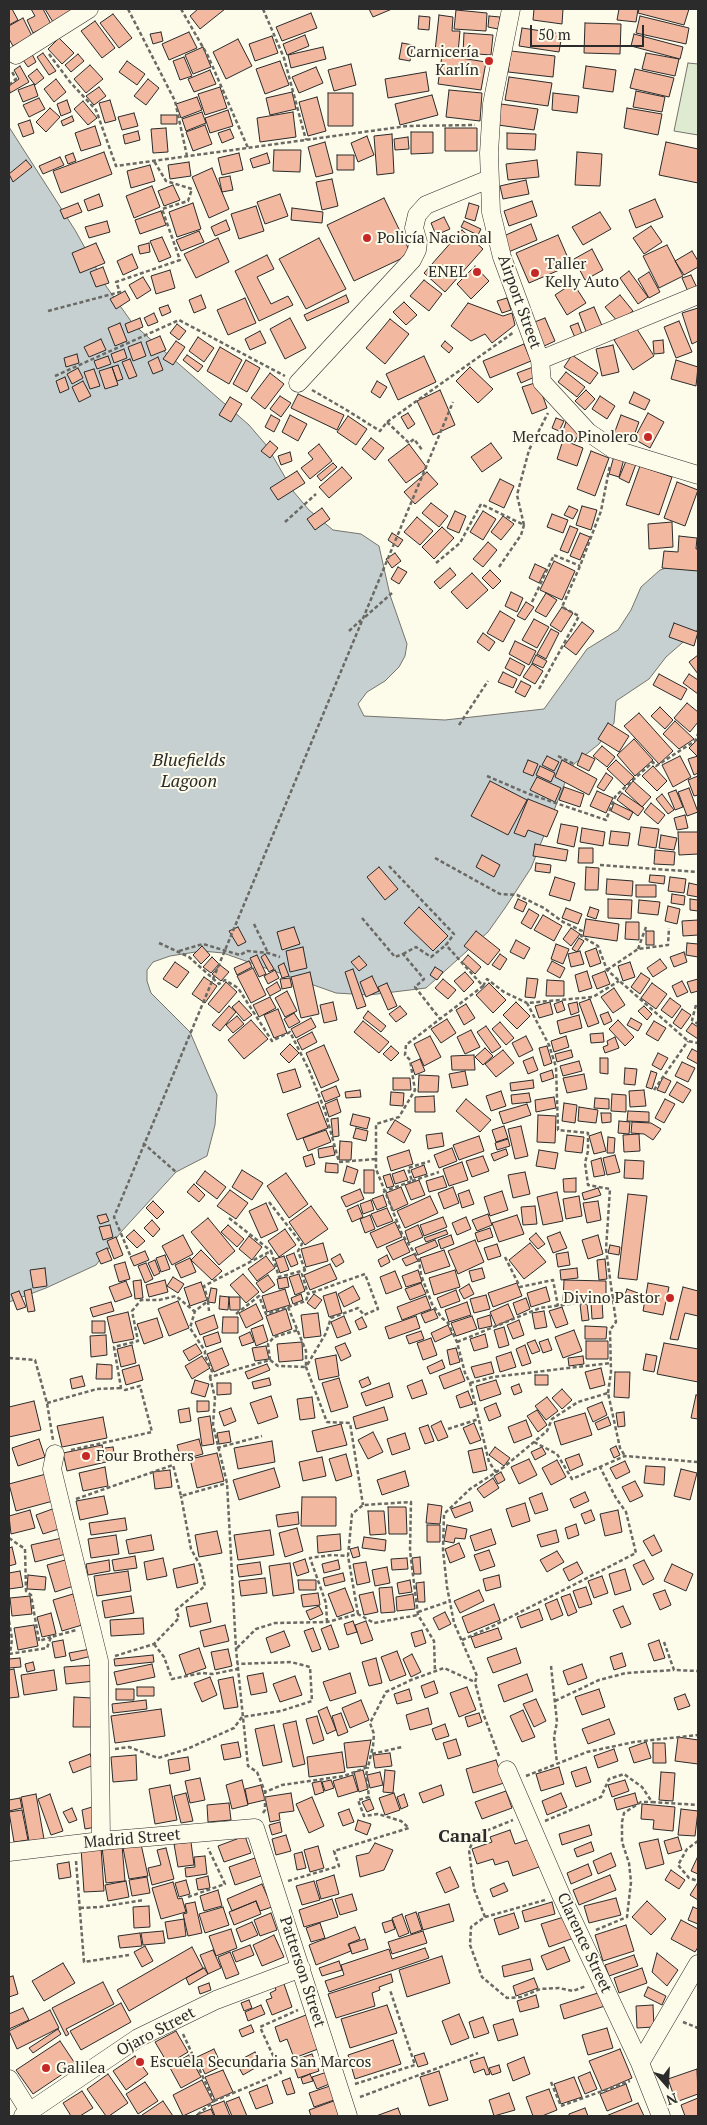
<!DOCTYPE html>
<meta charset="utf-8">
<style>
body{margin:0}
#map{position:relative;width:707px;height:2125px;overflow:hidden;background:#fdfbea;font-family:"PT Serif",serif}
canvas{display:block}
.frame{position:absolute;inset:0;border:10px solid #2b2b2b;pointer-events:none}
.north{position:absolute;left:642px;top:2060px;width:50px;height:50px;-webkit-text-stroke:4px #fdfbea;paint-order:stroke;rotate:161deg;font-size:14px;font-weight:700;line-height:20px;text-align:center;color:#2b2b2b}
.north::after{content:'';display:block;margin:auto;width:18px;height:22px;background:#2b2b2b;clip-path:polygon(50% 0,100% 100%,50% 72%,0 100%)}
.scale{position:absolute;left:530px;top:25px;width:114px;height:22px;box-sizing:border-box;border:2px solid #2b2b2b;border-top:0;padding-left:6px;font-size:15px;line-height:18px;white-space:nowrap;color:#2b2b2b;-webkit-text-stroke:4px #fdfbea;paint-order:stroke}
</style>
<div id="map">
<canvas width="707" height="2125"></canvas>
<div class="frame"></div>
<div class="north">N</div>
<div class="scale">50 m</div>
</div>
<script>
const context = document.querySelector('canvas').getContext('2d');
context.lineJoin = 'round';
function fillPath(path, color) { context.fillStyle = color; context.fill(path, 'evenodd'); }
const poly = rows => new Path2D(rows.map(r => 'M' + r).join(''));
function stroke(path, color, width, dash) { context.strokeStyle = color; context.lineWidth = width; context.lineCap = dash ? 'butt' : 'round'; context.setLineDash(dash || []); context.stroke(path); }
function write(font, color, halo, rows, align = 'center') {
  context.font = font + ' "PT Serif",serif'; context.lineWidth = 4; context.setLineDash([]); context.textBaseline = 'middle'; context.strokeStyle = halo; context.fillStyle = color; for (const [text, x, y, turn = 0] of rows) {
    context.save(); context.translate(x, y); context.rotate((+turn || 0) * Math.PI / 180); context.textAlign = isNaN(turn) ? turn : align; if (halo) context.strokeText(text, 0, 0); context.fillText(text, 0, 0); context.restore();
  }
}
const green = poly([
 [688,63,698,64,698,135,674,131,688,63]
]);
fillPath(green, '#deebd1');
stroke(green, '#74746e', 1);
const water = poly([
 [9,127,75,230,106,286,133,324,249,425,267,446,293,491,309,510,333,530,361,534,379,546,390,595,407,644,405,656,399,667,385,681,367,692,358,704,364,716,445,720,544,709,587,649,618,630,631,610,641,587,660,570,681,563,698,564,698,629,666,657,649,679,616,701,614,723,599,744,574,764,570,770,531,868,505,908,488,932,426,988,369,995,336,993,223,953,202,951,170,956,153,962,147,970,147,981,151,993,190,1032,217,1095,215,1125,207,1156,176,1172,121,1232,96,1265,46,1288,9,1302,9,127]
]);
fillPath(water, '#c7d0d0');
stroke(water, '#74746e', 1);
const building = poly([
 [9,9,12,9,18,20,9,25,9,9],
 [31,9,43,9,51,24,33,33,27,20,35,16,31,9],
 [45,9,76,9,53,22,45,9],
 [198,9,225,9,200,29,190,16,198,9],
 [369,9,392,9,373,17,369,9],
 [534,9,563,9,562,24,533,20,534,9],
 [619,9,638,9,636,22,617,20,619,9],
 [639,9,689,9,684,25,638,13,639,9],
 [456,10,487,13,486,31,454,29,456,10],
 [311,13,317,28,282,41,276,27,311,13],
 [113,14,132,38,119,48,100,23,113,14],
 [439,15,453,17,452,31,460,31,458,53,435,51,439,15],
 [419,16,430,17,429,30,418,29,419,16],
 [489,16,500,17,498,29,488,27,489,16],
 [640,16,689,28,686,44,636,33,640,16],
 [23,18,32,36,13,46,9,39,9,26,23,18],
 [95,21,115,48,102,58,81,31,95,21],
 [585,23,621,24,620,54,584,53,585,23],
 [522,28,562,34,559,52,519,46,522,28],
 [161,32,163,41,153,44,150,34,161,32],
 [189,32,197,48,169,60,162,44,189,32],
 [464,33,493,35,491,55,463,53,464,33],
 [634,34,683,47,680,59,631,46,634,34],
 [305,35,309,46,287,55,283,44,305,35],
 [272,36,278,53,255,61,249,44,272,36],
 [59,38,74,53,62,64,48,49,59,38],
 [238,39,252,66,226,79,213,52,238,39],
 [402,43,413,45,410,61,399,59,402,43],
 [203,47,211,67,193,74,185,55,203,47],
 [323,47,326,59,291,68,288,55,323,47],
 [511,51,555,56,553,77,508,72,511,51],
 [43,53,56,71,49,75,37,57,43,53],
 [646,53,679,59,675,76,642,69,646,53],
 [32,54,36,62,28,67,23,60,32,54],
 [78,54,84,61,71,72,65,65,78,54],
 [442,55,486,62,481,90,438,84,442,55],
 [184,57,192,76,180,80,173,61,184,57],
 [127,61,145,74,137,85,119,72,127,61],
 [280,61,289,85,265,94,256,69,280,61],
 [351,64,356,85,334,91,328,70,351,64],
 [90,65,103,79,86,93,74,79,90,65],
 [20,66,29,82,10,93,9,86,19,79,14,70,20,66],
 [586,66,616,70,613,92,583,88,586,66],
 [316,67,323,83,299,93,292,77,316,67],
 [37,69,44,78,35,85,28,76,37,69],
 [635,69,674,78,669,97,630,88,635,69],
 [210,70,216,84,194,92,188,79,210,70],
 [426,72,429,91,388,98,385,79,426,72],
 [509,77,552,83,548,106,505,100,509,77],
 [56,79,66,92,54,102,44,89,56,79],
 [148,79,159,88,146,105,134,96,148,79],
 [34,84,38,96,23,102,18,90,34,84],
 [99,87,106,96,94,105,86,96,99,87],
 [220,87,227,108,205,115,198,94,220,87],
 [449,90,482,93,480,121,446,117,449,90],
 [636,91,665,97,662,112,633,107,636,91],
 [292,92,296,109,270,115,266,98,292,92],
 [328,93,353,93,353,126,328,126,328,93],
 [553,93,579,96,577,113,552,110,553,93],
 [432,95,438,115,400,125,395,104,432,95],
 [197,97,202,110,181,118,176,104,197,97],
 [317,97,326,131,308,136,299,102,317,97],
 [39,98,45,109,29,117,23,105,39,98],
 [67,100,71,112,61,116,57,104,67,100],
 [110,100,116,120,105,123,99,103,110,100],
 [83,101,97,118,88,125,74,109,83,101],
 [501,104,538,109,534,130,498,125,501,104],
 [50,108,60,117,46,132,36,122,50,108],
 [627,108,662,114,658,135,624,128,627,108],
 [228,110,233,126,210,133,205,118,228,110],
 [202,112,206,123,186,131,182,119,202,112],
 [293,112,296,137,260,142,257,118,293,112],
 [134,113,138,126,122,130,118,117,134,113],
 [161,115,177,115,177,124,161,124,161,115],
 [72,116,74,121,63,126,61,121,72,116],
 [30,120,34,133,23,137,18,124,30,120],
 [205,125,212,144,193,151,186,132,205,125],
 [95,126,101,145,81,151,75,133,95,126],
 [166,128,168,152,153,153,151,129,166,128],
 [445,128,477,128,477,151,445,151,445,128],
 [230,129,234,138,222,143,218,133,230,129],
 [138,131,140,140,125,144,123,135,138,131],
 [411,132,433,132,433,153,411,154,411,132],
 [507,133,536,134,535,150,507,149,507,133],
 [392,134,394,173,377,175,374,136,392,134],
 [367,136,374,155,358,162,351,143,367,136],
 [408,137,409,149,395,150,394,139,408,137],
 [325,142,333,173,316,177,308,147,325,142],
 [666,142,698,149,698,183,659,175,666,142],
 [274,150,301,150,300,172,273,171,274,150],
 [104,152,112,174,61,193,53,171,104,152],
 [577,152,602,154,600,186,575,185,577,152],
 [73,153,76,161,68,164,65,156,73,153],
 [239,153,243,170,222,175,218,158,239,153],
 [267,153,270,163,253,168,250,159,267,153],
 [337,155,354,155,354,170,337,170,337,155],
 [60,157,64,165,43,174,39,166,60,157],
 [26,160,32,167,13,182,9,174,26,160],
 [537,160,539,177,508,180,506,164,537,160],
 [189,162,191,176,170,179,168,165,189,162],
 [150,165,155,181,131,188,127,171,150,165],
 [212,168,229,209,209,218,192,177,212,168],
 [230,176,233,190,222,192,219,178,230,176],
 [332,179,338,206,322,210,316,182,332,179],
 [526,180,529,194,503,199,500,186,526,180],
 [173,185,180,200,164,206,158,191,173,185],
 [152,186,160,207,134,218,126,196,152,186],
 [99,194,103,206,88,211,84,200,99,194],
 [280,194,288,216,265,224,257,202,280,194],
 [384,198,411,254,354,281,327,225,384,198],
 [655,199,663,217,636,228,629,210,655,199],
 [532,201,537,216,509,226,504,211,532,201],
 [78,203,82,212,64,219,60,210,78,203],
 [193,203,201,229,177,237,169,212,193,203],
 [469,203,479,206,475,221,465,218,469,203],
 [256,206,264,231,239,239,231,214,256,206],
 [292,208,323,212,322,223,291,220,292,208],
 [161,211,166,225,140,234,135,220,161,211],
 [600,212,611,229,583,245,572,227,600,212],
 [444,217,450,229,436,235,431,223,444,217],
 [226,220,230,230,215,236,211,227,226,220],
 [107,221,110,232,89,238,85,227,107,221],
 [464,221,481,229,478,235,461,227,464,221],
 [531,224,537,240,506,253,499,238,531,224],
 [651,226,662,242,644,254,633,238,651,226],
 [462,230,483,249,445,292,424,273,462,230],
 [199,231,204,242,181,251,176,240,199,231],
 [558,235,571,265,529,283,516,253,558,235],
 [162,237,171,257,159,262,150,241,162,237],
 [218,238,229,262,196,278,184,254,218,238],
 [319,238,346,289,306,309,279,259,319,238],
 [96,243,105,263,80,273,72,253,96,243],
 [149,243,150,252,140,254,138,246,149,243],
 [667,245,683,276,659,288,643,256,667,245],
 [592,249,603,270,585,280,574,259,592,249],
 [692,251,698,261,698,267,684,275,675,261,692,251],
 [132,254,138,268,123,275,117,261,132,254],
 [267,255,274,269,257,277,271,304,288,296,293,305,259,321,235,271,267,255],
 [475,266,489,281,471,299,457,284,475,266],
 [103,267,109,283,96,287,90,272,103,267],
 [170,270,175,288,156,294,151,276,170,270],
 [629,271,648,297,638,304,620,278,629,271],
 [649,272,660,292,649,298,638,279,649,272],
 [691,275,698,290,689,294,682,278,691,275],
 [143,277,151,290,137,299,129,285,143,277],
 [424,280,442,294,429,311,410,296,424,280],
 [573,283,586,303,567,315,555,295,573,283],
 [125,291,130,300,116,309,110,299,125,291],
 [201,295,206,308,194,313,189,300,201,295],
 [346,295,349,302,307,321,304,315,346,295],
 [620,295,633,311,618,322,605,307,620,295],
 [245,298,256,323,228,335,217,310,245,298],
 [507,298,511,310,502,313,497,301,507,298],
 [404,302,417,315,406,325,393,312,404,302],
 [468,303,503,316,512,313,515,325,492,343,485,334,471,341,451,326,468,303],
 [168,305,171,312,162,316,159,308,168,305],
 [594,307,603,328,587,334,579,313,594,307],
 [698,308,698,341,692,344,682,313,698,308],
 [154,313,158,322,148,326,144,318,154,313],
 [140,318,143,327,128,333,125,324,140,318],
 [290,318,306,348,285,359,270,329,290,318],
 [545,318,555,341,542,347,532,323,545,318],
 [390,319,409,334,385,364,366,348,390,319],
 [679,321,692,352,676,358,664,327,679,321],
 [120,323,127,341,115,346,108,328,120,323],
 [578,323,583,337,576,340,570,326,578,323],
 [177,324,186,331,179,340,170,333,177,324],
 [635,326,654,356,633,370,614,340,635,326],
 [260,331,266,343,250,350,245,339,260,331],
 [160,336,166,350,151,356,146,342,160,336],
 [198,337,214,348,204,362,189,351,198,337],
 [101,339,106,350,89,357,84,347,101,339],
 [663,340,664,353,654,354,653,341,663,340],
 [176,341,185,347,173,365,163,359,176,341],
 [445,341,453,348,449,353,441,346,445,341],
 [141,342,146,356,133,361,128,347,141,342],
 [524,344,531,361,490,378,483,361,524,344],
 [613,345,619,372,602,376,596,349,613,345],
 [220,347,242,360,229,384,207,371,220,347],
 [124,349,127,358,114,363,111,354,124,349],
 [77,354,79,363,66,367,64,358,77,354],
 [187,355,203,366,198,372,183,360,187,355],
 [572,355,598,373,590,384,564,367,572,355],
 [108,356,111,364,97,369,94,361,108,356],
 [424,356,436,382,398,400,386,374,424,356],
 [158,357,163,370,153,374,148,362,158,357],
 [130,359,137,376,129,379,122,362,130,359],
 [246,360,260,368,247,392,233,384,246,360],
 [676,360,698,367,696,386,671,379,676,360],
 [118,365,123,379,117,381,112,367,118,365],
 [112,367,118,385,105,389,99,371,112,367],
 [470,367,493,389,478,403,456,381,470,367],
 [533,367,537,376,521,383,517,373,533,367],
 [78,368,83,378,72,384,67,374,78,368],
 [94,369,100,386,90,389,84,372,94,369],
 [566,372,585,387,577,397,558,382,566,372],
 [270,373,284,384,265,409,251,398,270,373],
 [65,377,69,389,60,393,56,381,65,377],
 [83,381,91,396,79,402,72,387,83,381],
 [377,381,387,387,380,398,371,392,377,381],
 [538,382,547,408,532,414,522,387,538,382],
 [440,390,455,425,433,435,417,401,440,390],
 [586,390,595,399,585,410,575,401,586,390],
 [634,392,650,400,645,410,629,403,634,392],
 [298,394,344,415,337,430,291,408,298,394],
 [280,396,291,403,281,417,270,409,280,396],
 [600,396,615,406,607,419,592,409,600,396],
 [230,397,242,404,231,422,219,415,230,397],
 [408,413,415,424,408,429,401,417,408,413],
 [648,413,664,422,650,448,634,439,648,413],
 [271,415,280,420,274,432,265,427,271,415],
 [290,415,307,424,298,441,282,432,290,415],
 [621,415,639,422,632,441,614,434,621,415],
 [348,416,367,429,356,445,337,432,348,416],
 [556,418,564,421,559,431,552,428,556,418],
 [566,422,581,428,575,442,561,436,566,422],
 [371,438,384,448,375,460,362,449,371,438],
 [563,440,583,448,577,466,557,459,563,440],
 [270,441,278,448,270,458,261,451,270,441],
 [491,443,502,458,482,472,471,457,491,443],
 [319,444,332,461,310,479,301,468,313,459,308,453,319,444],
 [409,444,427,468,406,483,388,460,409,444],
 [591,451,609,458,595,496,577,489,591,451],
 [290,452,292,461,281,465,278,456,290,452],
 [614,456,624,459,619,477,609,474,614,456],
 [626,461,636,464,629,483,619,478,626,461],
 [333,463,337,467,321,481,317,476,333,463],
 [640,466,672,477,659,515,626,505,640,466],
 [342,467,352,478,329,498,319,487,342,467],
 [297,471,305,483,278,500,270,488,297,471],
 [427,472,438,484,415,504,404,492,427,472],
 [500,479,514,486,504,508,489,501,500,479],
 [677,482,698,490,685,526,664,518,677,482],
 [431,503,448,516,439,527,422,513,431,503],
 [569,506,578,510,573,519,564,515,569,506],
 [582,506,597,510,591,530,576,525,582,506],
 [322,508,330,519,315,530,307,519,322,508],
 [455,511,466,516,459,533,447,528,455,511],
 [483,511,496,519,483,540,470,532,483,511],
 [552,514,568,520,563,533,547,527,552,514],
 [503,516,514,524,501,540,491,532,503,516],
 [417,517,433,531,420,545,404,532,417,517],
 [672,522,673,547,649,549,648,524,672,522],
 [570,526,578,529,568,553,560,550,570,526],
 [442,527,454,538,434,559,422,547,442,527],
 [392,533,403,540,398,547,388,540,392,533],
 [580,533,590,537,580,560,570,556,580,533],
 [679,536,697,538,696,549,698,549,698,571,662,568,664,551,678,552,679,536],
 [488,542,497,550,483,567,473,559,488,542],
 [395,553,401,561,392,568,386,559,395,553],
 [554,561,575,571,562,600,540,590,554,561],
 [535,564,546,569,539,583,529,578,535,564],
 [398,567,407,572,399,584,391,579,398,567],
 [450,568,456,575,440,589,434,582,450,568],
 [490,570,501,581,493,589,482,578,490,570],
 [472,573,488,590,467,609,451,592,472,573],
 [511,592,523,598,517,612,505,606,511,592],
 [546,593,557,600,546,617,535,611,546,593],
 [526,602,534,607,525,620,517,616,526,602],
 [562,607,573,613,561,632,550,625,562,607],
 [500,611,515,620,503,642,487,633,500,611],
 [534,619,549,627,537,648,522,640,534,619],
 [582,622,594,631,576,655,564,646,582,622],
 [674,623,698,632,694,646,669,637,674,623],
 [551,629,559,633,546,659,537,654,551,629],
 [483,633,495,642,489,651,477,642,483,633],
 [515,641,536,651,529,665,509,654,515,641],
 [536,655,547,661,543,668,532,663,536,655],
 [698,655,698,674,689,662,698,655],
 [510,658,525,666,520,676,505,668,510,658],
 [532,664,543,671,535,684,523,677,532,664],
 [503,672,517,679,513,688,498,682,503,672],
 [659,674,687,689,681,700,653,685,659,674],
 [689,674,698,680,698,694,683,683,689,674],
 [521,681,531,686,525,697,515,692,521,681],
 [687,703,698,712,698,722,690,732,674,718,687,703],
 [660,707,673,720,665,729,651,716,660,707],
 [639,713,673,751,659,764,624,726,639,713],
 [675,721,694,739,679,749,663,734,675,721],
 [608,723,629,736,619,752,598,739,608,723],
 [634,739,653,760,635,776,617,755,634,739],
 [698,739,698,754,697,756,689,748,698,739],
 [602,746,615,757,607,767,593,756,602,746],
 [582,753,595,759,589,771,577,765,582,753],
 [547,756,559,762,554,771,542,765,547,756],
 [680,756,691,777,673,787,662,765,680,756],
 [698,756,698,773,694,775,688,759,698,756],
 [528,760,538,764,533,776,523,772,528,760],
 [562,760,597,779,589,795,555,777,562,760],
 [616,760,634,777,625,786,607,769,616,760],
 [540,766,555,773,551,782,536,775,540,766],
 [653,766,667,781,657,791,642,776,653,766],
 [606,773,613,778,604,791,597,787,606,773],
 [698,776,698,795,694,796,688,780,698,776],
 [537,777,561,788,555,802,530,790,537,777],
 [490,781,527,800,508,835,471,816,490,781],
 [633,781,651,797,642,807,625,791,633,781],
 [564,787,584,794,580,807,559,800,564,787],
 [689,788,698,812,687,816,678,792,689,788],
 [676,790,683,807,675,810,668,793,676,790],
 [597,791,613,798,606,813,590,806,597,791],
 [622,793,644,808,638,816,617,800,622,793],
 [662,794,674,810,668,814,656,799,662,794],
 [528,799,558,811,547,837,528,830,525,837,514,833,528,799],
 [614,803,633,812,629,820,611,811,614,803],
 [651,803,665,815,658,824,644,812,651,803],
 [685,815,688,828,677,830,674,818,685,815],
 [561,824,578,827,574,847,557,843,561,824],
 [641,827,659,829,656,848,638,845,641,827],
 [582,828,605,832,603,846,580,842,582,828],
 [611,831,630,833,628,846,609,844,611,831],
 [678,832,698,832,698,854,679,855,678,832],
 [661,835,677,838,674,850,659,848,661,835],
 [535,844,568,850,566,861,533,856,535,844],
 [579,848,593,848,593,863,578,863,579,848],
 [655,850,675,852,674,865,654,864,655,850],
 [482,855,500,865,494,877,476,867,482,855],
 [536,863,551,865,550,873,535,871,536,863],
 [379,867,398,889,385,900,367,877,379,867],
 [586,867,599,868,598,890,585,890,586,867],
 [650,875,665,876,664,884,649,882,650,875],
 [555,877,575,883,570,901,549,895,555,877],
 [670,877,686,879,684,893,668,891,670,877],
 [607,879,633,881,632,896,606,894,607,879],
 [689,883,698,885,698,897,687,895,689,883],
 [636,885,656,885,656,897,636,897,636,885],
 [672,894,685,896,684,905,671,903,672,894],
 [518,899,527,903,523,912,514,908,518,899],
 [608,899,632,900,631,919,608,918,608,899],
 [690,899,698,900,698,911,690,910,690,899],
 [639,900,660,902,658,915,638,913,639,900],
 [668,906,680,909,677,924,665,921,668,906],
 [419,907,448,936,433,951,404,923,419,907],
 [590,907,599,910,596,919,587,916,590,907],
 [566,908,582,914,578,924,562,918,566,908],
 [529,909,539,915,531,929,521,923,529,909],
 [543,915,562,926,554,941,534,930,543,915],
 [586,919,619,924,617,941,583,936,586,919],
 [698,920,698,935,683,936,682,921,698,920],
 [626,922,639,922,639,940,625,939,626,922],
 [238,927,246,942,238,946,229,931,238,927],
 [294,927,300,944,282,950,277,932,294,927],
 [571,928,580,934,571,946,563,939,571,928],
 [476,931,500,950,488,965,464,946,476,931],
 [646,931,654,931,654,945,646,945,646,931],
 [579,938,584,941,577,952,572,949,579,938],
 [516,940,530,948,524,959,510,952,516,940],
 [687,943,698,944,698,957,686,955,687,943],
 [556,944,569,949,563,964,551,959,556,944],
 [202,946,210,955,201,964,193,955,202,946],
 [303,947,307,968,290,972,286,951,303,947],
 [596,948,601,963,590,967,585,952,596,948],
 [580,951,584,964,571,967,568,954,580,951],
 [684,952,687,962,674,967,670,957,684,952],
 [265,954,274,969,269,972,261,957,265,954],
 [500,954,507,959,500,970,492,965,500,954],
 [257,955,266,974,259,977,250,958,257,955],
 [468,955,481,967,475,974,462,962,468,955],
 [359,956,367,965,359,971,351,962,359,956],
 [212,957,219,964,211,973,203,967,212,957],
 [660,959,667,968,653,977,647,968,660,959],
 [249,961,252,967,237,975,234,968,249,961],
 [552,961,565,968,560,978,547,971,552,961],
 [175,962,189,972,177,988,163,979,175,962],
 [630,962,635,977,623,981,618,966,630,962],
 [284,963,289,976,282,978,278,966,284,963],
 [220,965,229,972,221,981,212,974,220,965],
 [435,967,443,972,437,980,430,975,435,967],
 [253,968,266,995,251,1003,237,976,253,968],
 [353,969,366,1006,357,1009,345,972,353,969],
 [275,970,279,978,268,984,264,976,275,970],
 [587,971,592,988,579,992,575,975,587,971],
 [605,971,610,984,597,989,592,976,605,971],
 [310,972,319,1014,301,1018,291,977,310,972],
 [465,972,474,982,464,992,454,981,465,972],
 [641,973,650,979,640,994,631,987,641,973],
 [372,976,379,991,366,997,360,982,372,976],
 [204,977,217,986,205,1003,192,994,204,977],
 [290,978,292,987,282,989,280,979,290,978],
 [527,978,538,979,535,998,525,997,527,978],
 [443,979,456,990,448,999,435,988,443,979],
 [698,979,698,991,691,993,687,982,698,979],
 [547,980,564,981,564,996,546,996,547,980],
 [682,981,688,992,677,997,672,986,682,981],
 [226,982,237,992,219,1013,208,1004,226,982],
 [277,982,281,990,270,996,266,989,277,982],
 [387,983,397,1006,388,1010,378,987,387,983],
 [489,983,506,1000,493,1013,476,995,489,983],
 [652,983,667,994,656,1009,641,998,652,983],
 [614,988,625,1005,613,1013,601,997,614,988],
 [287,991,297,1011,285,1017,275,998,287,991],
 [270,997,276,1008,259,1017,253,1005,270,997],
 [670,998,681,1006,672,1018,661,1010,670,998],
 [590,999,599,1023,588,1027,579,1003,590,999],
 [239,1001,252,1015,244,1021,232,1007,239,1001],
 [562,1001,565,1010,557,1013,554,1004,562,1001],
 [333,1002,337,1020,324,1023,320,1005,333,1002],
 [516,1002,530,1016,517,1029,503,1015,516,1002],
 [550,1002,553,1014,539,1018,535,1006,550,1002],
 [577,1002,579,1012,571,1015,568,1004,577,1002],
 [466,1004,475,1018,464,1025,456,1010,466,1004],
 [229,1006,236,1012,220,1031,212,1025,229,1006],
 [400,1006,407,1014,396,1022,389,1014,400,1006],
 [644,1006,652,1014,647,1020,638,1011,644,1006],
 [278,1009,287,1033,274,1038,264,1015,278,1009],
 [682,1009,691,1015,681,1029,673,1023,682,1009],
 [368,1011,386,1026,381,1032,363,1018,368,1011],
 [608,1012,612,1021,604,1025,600,1015,608,1012],
 [294,1013,300,1022,289,1028,284,1019,294,1013],
 [579,1015,582,1028,560,1034,557,1021,579,1015],
 [237,1016,244,1024,233,1033,226,1025,237,1016],
 [311,1018,316,1027,296,1038,291,1029,311,1018],
 [631,1018,642,1024,638,1031,627,1025,631,1018],
 [447,1019,456,1033,441,1043,431,1029,447,1019],
 [251,1020,268,1039,244,1059,228,1040,251,1020],
 [618,1020,634,1037,625,1046,609,1029,618,1020],
 [363,1021,389,1042,379,1053,354,1032,363,1021],
 [654,1021,666,1028,658,1041,646,1034,654,1021],
 [500,1022,514,1038,506,1045,492,1029,500,1022],
 [692,1023,698,1027,698,1039,686,1031,692,1023],
 [486,1026,501,1047,492,1053,477,1032,486,1026],
 [471,1030,480,1047,465,1054,457,1037,471,1030],
 [312,1032,317,1042,302,1050,297,1040,312,1032],
 [603,1033,604,1042,591,1043,590,1034,603,1033],
 [430,1036,441,1057,424,1066,414,1044,430,1036],
 [526,1036,533,1050,519,1057,512,1043,526,1036],
 [566,1036,569,1047,554,1052,551,1041,566,1036],
 [615,1037,619,1048,605,1053,603,1047,608,1045,607,1041,615,1037],
 [290,1044,299,1053,289,1063,280,1054,290,1044],
 [324,1045,339,1080,321,1088,306,1053,324,1045],
 [391,1046,399,1053,391,1061,383,1054,391,1046],
 [547,1046,552,1063,544,1066,539,1048,547,1046],
 [485,1048,493,1056,483,1065,475,1057,485,1048],
 [692,1049,698,1052,698,1064,687,1058,692,1049],
 [503,1050,514,1063,496,1077,485,1064,503,1050],
 [571,1050,573,1057,557,1062,555,1054,571,1050],
 [658,1053,668,1058,661,1070,652,1065,658,1053],
 [474,1055,475,1070,452,1070,451,1056,474,1055],
 [533,1057,538,1070,528,1074,523,1061,533,1057],
 [600,1058,608,1058,608,1074,600,1073,600,1058],
 [420,1059,425,1071,415,1075,411,1063,420,1059],
 [579,1061,582,1071,563,1076,560,1066,579,1061],
 [682,1062,695,1068,688,1082,675,1076,682,1062],
 [625,1068,637,1069,635,1085,624,1084,625,1068],
 [295,1069,301,1087,283,1093,277,1074,295,1069],
 [552,1070,554,1078,542,1082,540,1074,552,1070],
 [465,1071,468,1085,452,1088,449,1074,465,1071],
 [651,1071,657,1073,652,1089,646,1087,651,1071],
 [584,1074,587,1089,567,1093,563,1078,584,1074],
 [419,1075,439,1076,438,1092,418,1092,419,1075],
 [663,1077,671,1081,665,1093,657,1090,663,1077],
 [393,1078,410,1078,411,1090,393,1090,393,1078],
 [533,1080,534,1088,511,1091,510,1083,533,1080],
 [677,1082,691,1090,683,1103,669,1095,677,1082],
 [336,1086,340,1096,325,1102,321,1092,336,1086],
 [360,1090,361,1097,346,1098,345,1092,360,1090],
 [644,1090,646,1106,630,1107,629,1091,644,1090],
 [501,1091,506,1106,491,1111,486,1096,501,1091],
 [391,1092,404,1093,403,1106,390,1105,391,1092],
 [529,1093,531,1102,512,1104,511,1095,529,1093],
 [612,1094,626,1095,626,1112,611,1111,612,1094],
 [434,1096,435,1112,415,1112,415,1097,434,1096],
 [554,1097,556,1108,536,1112,535,1100,554,1097],
 [595,1098,609,1099,609,1109,594,1108,595,1098],
 [337,1099,341,1112,329,1117,325,1104,337,1099],
 [466,1099,491,1120,480,1132,456,1111,466,1099],
 [665,1099,675,1104,664,1123,655,1118,665,1099],
 [318,1102,328,1128,297,1140,287,1114,318,1102],
 [564,1103,577,1105,575,1123,562,1121,564,1103],
 [527,1104,531,1115,503,1124,499,1112,527,1104],
 [579,1107,598,1110,596,1123,578,1121,579,1107],
 [628,1111,649,1112,649,1122,627,1121,628,1111],
 [601,1113,611,1113,611,1122,602,1123,601,1113],
 [353,1114,370,1118,367,1129,350,1125,353,1114],
 [538,1115,556,1116,555,1143,537,1142,538,1115],
 [338,1118,339,1136,333,1137,331,1119,338,1118],
 [395,1120,411,1130,404,1143,387,1133,395,1120],
 [619,1121,630,1122,629,1134,618,1133,619,1121],
 [632,1122,651,1123,661,1129,653,1140,644,1134,631,1133,632,1122],
 [504,1126,508,1138,496,1142,492,1130,504,1126],
 [521,1126,528,1156,515,1159,508,1129,521,1126],
 [356,1128,368,1131,366,1141,353,1138,356,1128],
 [326,1130,331,1142,308,1151,303,1138,326,1130],
 [601,1132,606,1151,594,1154,589,1136,601,1132],
 [442,1133,444,1146,428,1149,426,1135,442,1133],
 [639,1134,640,1151,624,1152,623,1135,639,1134],
 [567,1135,584,1137,582,1153,565,1151,567,1135],
 [479,1136,484,1151,459,1160,453,1145,479,1136],
 [608,1137,615,1138,614,1153,607,1153,608,1137],
 [508,1139,510,1146,497,1150,495,1143,508,1139],
 [340,1141,352,1142,351,1160,339,1160,340,1141],
 [333,1146,335,1155,319,1158,318,1149,333,1146],
 [452,1148,457,1161,439,1168,434,1155,452,1148],
 [506,1149,508,1155,494,1161,491,1154,506,1149],
 [409,1150,413,1164,391,1171,387,1157,409,1150],
 [539,1150,558,1153,555,1169,536,1166,539,1150],
 [312,1154,315,1164,306,1167,303,1157,312,1154],
 [615,1155,620,1172,607,1175,603,1158,615,1155],
 [483,1156,489,1171,472,1177,466,1161,483,1156],
 [601,1158,605,1175,594,1177,591,1161,601,1158],
 [625,1160,644,1161,643,1179,624,1178,625,1160],
 [462,1162,468,1180,449,1186,443,1169,462,1162],
 [326,1163,338,1164,338,1173,325,1172,326,1163],
 [424,1165,427,1174,414,1178,411,1170,424,1165],
 [347,1166,358,1170,354,1184,343,1181,347,1166],
 [242,1170,263,1183,252,1200,232,1187,242,1170],
 [364,1170,374,1170,374,1193,364,1193,364,1170],
 [404,1170,408,1180,395,1184,392,1174,404,1170],
 [205,1171,226,1187,217,1199,196,1183,205,1171],
 [525,1172,530,1194,513,1198,508,1175,525,1172],
 [286,1173,308,1204,289,1218,267,1186,286,1173],
 [390,1174,394,1186,387,1188,383,1176,390,1174],
 [443,1176,447,1187,429,1192,426,1181,443,1176],
 [576,1178,576,1192,564,1192,563,1179,576,1178],
 [419,1180,425,1195,411,1200,405,1185,419,1180],
 [194,1184,205,1195,199,1202,187,1192,194,1184],
 [401,1187,408,1204,393,1211,386,1193,401,1187],
 [453,1187,459,1203,444,1209,438,1193,453,1187],
 [598,1188,601,1195,584,1200,582,1193,598,1188],
 [360,1189,364,1199,346,1207,341,1197,360,1189],
 [230,1190,248,1203,236,1219,217,1206,230,1190],
 [469,1190,474,1204,462,1208,458,1194,469,1190],
 [502,1191,508,1210,490,1216,484,1197,502,1191],
 [557,1192,563,1221,543,1225,537,1197,557,1192],
 [628,1194,647,1196,637,1280,618,1278,628,1194],
 [383,1195,387,1206,377,1210,372,1199,383,1195],
 [430,1196,438,1213,405,1228,397,1211,430,1196],
 [579,1196,582,1216,566,1219,563,1199,579,1196],
 [371,1200,374,1210,363,1214,360,1204,371,1200],
 [153,1201,164,1212,157,1219,146,1208,153,1201],
 [598,1201,601,1220,587,1223,583,1203,598,1201],
 [266,1203,278,1230,261,1238,249,1211,266,1203],
 [358,1205,363,1217,352,1222,347,1210,358,1205],
 [311,1206,328,1229,305,1245,289,1222,311,1206],
 [535,1206,537,1224,523,1225,521,1207,535,1206],
 [387,1208,393,1221,377,1227,371,1214,387,1208],
 [106,1214,109,1221,100,1224,97,1216,106,1214],
 [488,1214,492,1225,477,1231,472,1220,488,1214],
 [370,1215,375,1229,365,1233,360,1219,370,1215],
 [517,1215,524,1234,499,1242,492,1223,517,1215],
 [443,1217,447,1227,424,1236,420,1225,443,1217],
 [466,1217,471,1229,457,1235,452,1223,466,1217],
 [208,1218,235,1251,219,1265,191,1232,208,1218],
 [152,1220,160,1229,153,1237,144,1228,152,1220],
 [395,1222,402,1237,377,1248,370,1233,395,1222],
 [110,1225,113,1237,103,1240,99,1227,110,1225],
 [228,1225,244,1239,237,1247,221,1232,228,1225],
 [418,1225,423,1237,409,1243,405,1231,418,1225],
 [490,1228,493,1237,478,1242,475,1233,490,1228],
 [285,1229,296,1245,279,1257,268,1241,285,1229],
 [134,1230,145,1241,137,1248,126,1237,134,1230],
 [446,1230,448,1234,426,1242,424,1238,446,1230],
 [560,1232,567,1248,553,1253,547,1237,560,1232],
 [536,1233,545,1244,538,1249,529,1239,536,1233],
 [183,1235,193,1254,172,1265,162,1246,183,1235],
 [451,1235,454,1244,441,1249,438,1240,451,1235],
 [598,1235,603,1254,588,1259,582,1240,598,1235],
 [249,1236,262,1247,252,1260,239,1249,249,1236],
 [116,1237,123,1255,114,1259,107,1241,116,1237],
 [404,1239,410,1252,393,1260,386,1247,404,1239],
 [435,1240,438,1246,418,1255,415,1248,435,1240],
 [475,1240,484,1262,458,1274,448,1251,475,1240],
 [323,1243,328,1261,306,1267,301,1249,323,1243],
 [530,1243,546,1262,524,1279,509,1260,530,1243],
 [497,1244,501,1256,488,1260,484,1248,497,1244],
 [610,1245,620,1247,619,1255,608,1253,610,1245],
 [107,1248,112,1260,101,1264,96,1253,107,1248],
 [201,1250,222,1271,212,1280,191,1260,201,1250],
 [444,1250,450,1266,425,1274,420,1258,444,1250],
 [145,1251,149,1260,134,1266,130,1257,145,1251],
 [568,1252,570,1265,558,1267,556,1254,568,1252],
 [294,1253,298,1264,291,1267,286,1256,294,1253],
 [340,1254,344,1262,336,1267,331,1259,340,1254],
 [414,1254,418,1261,406,1266,402,1259,414,1254],
 [165,1255,170,1269,161,1272,156,1258,165,1255],
 [387,1255,390,1262,381,1267,378,1260,387,1255],
 [266,1256,275,1268,257,1281,248,1269,266,1256],
 [284,1256,289,1270,280,1273,275,1259,284,1256],
 [190,1258,196,1272,181,1278,175,1265,190,1258],
 [605,1259,607,1279,599,1280,597,1260,605,1259],
 [155,1260,160,1273,154,1276,148,1263,155,1260],
 [125,1262,130,1279,119,1282,114,1265,125,1262],
 [146,1263,153,1279,145,1283,138,1266,146,1263],
 [330,1264,337,1279,310,1290,304,1275,330,1264],
 [45,1268,47,1286,33,1288,30,1270,45,1268],
 [482,1268,485,1278,472,1282,469,1271,482,1268],
 [577,1268,578,1278,561,1280,560,1270,577,1268],
 [418,1270,422,1282,406,1287,402,1276,418,1270],
 [455,1270,460,1287,434,1295,429,1278,455,1270],
 [395,1271,402,1288,386,1294,380,1277,395,1271],
 [243,1274,259,1292,246,1303,230,1285,243,1274],
 [299,1274,305,1291,295,1295,289,1277,299,1274],
 [268,1275,275,1285,263,1293,256,1283,268,1275],
 [173,1277,184,1284,178,1293,167,1286,173,1277],
 [287,1277,289,1287,279,1289,277,1279,287,1277],
 [141,1280,143,1298,135,1299,133,1281,141,1280],
 [165,1280,168,1292,149,1297,146,1285,165,1280],
 [564,1280,606,1281,606,1298,579,1297,579,1302,563,1302,564,1280],
 [126,1281,132,1296,115,1302,109,1287,126,1281],
 [201,1282,207,1300,190,1306,184,1288,201,1282],
 [421,1283,426,1294,410,1300,405,1289,421,1283],
 [517,1283,522,1296,493,1307,488,1293,517,1283],
 [648,1283,669,1287,663,1315,643,1311,648,1283],
 [469,1284,474,1294,464,1299,459,1290,469,1284],
 [353,1286,360,1299,344,1307,338,1294,353,1286],
 [546,1287,550,1301,531,1307,527,1293,546,1287],
 [683,1287,698,1291,698,1316,685,1313,678,1340,670,1339,683,1287],
 [211,1288,217,1289,215,1303,208,1302,211,1288],
 [31,1289,35,1311,28,1312,24,1291,31,1289],
 [285,1289,290,1305,267,1312,262,1296,285,1289],
 [627,1289,638,1293,635,1301,624,1297,627,1289],
 [456,1290,460,1301,441,1308,437,1298,456,1290],
 [19,1291,26,1307,17,1310,11,1294,19,1291],
 [336,1292,342,1313,329,1317,323,1296,336,1292],
 [301,1294,303,1300,293,1304,291,1298,301,1294],
 [314,1294,322,1300,315,1309,307,1303,314,1294],
 [486,1295,490,1309,474,1313,470,1299,486,1295],
 [220,1296,229,1297,228,1310,219,1309,220,1296],
 [426,1296,431,1309,402,1320,397,1307,426,1296],
 [229,1297,240,1297,240,1310,230,1310,229,1297],
 [526,1298,530,1309,517,1315,513,1303,526,1298],
 [178,1301,189,1328,169,1336,158,1309,178,1301],
 [602,1301,603,1318,592,1319,591,1302,602,1301],
 [111,1302,114,1311,93,1317,90,1308,111,1302],
 [467,1302,471,1315,449,1322,445,1310,467,1302],
 [256,1304,263,1319,246,1328,239,1313,256,1304],
 [508,1304,514,1318,496,1326,490,1312,508,1304],
 [580,1304,587,1304,589,1320,582,1321,580,1304],
 [562,1307,568,1324,556,1328,549,1311,562,1307],
 [286,1309,292,1329,273,1336,266,1316,286,1309],
 [434,1309,438,1318,425,1323,421,1314,434,1309],
 [544,1311,547,1327,535,1329,532,1313,544,1311],
 [128,1312,134,1339,113,1343,107,1317,128,1312],
 [318,1313,321,1336,304,1338,301,1315,318,1313],
 [214,1315,218,1328,200,1335,195,1322,214,1315],
 [490,1315,492,1326,479,1329,477,1319,490,1315],
 [344,1316,351,1333,337,1338,331,1322,344,1316],
 [416,1316,420,1328,389,1339,385,1327,416,1316],
 [472,1316,477,1329,456,1336,451,1323,472,1316],
 [223,1317,238,1317,238,1333,222,1333,223,1317],
 [362,1317,367,1327,359,1330,355,1321,362,1317],
 [157,1318,163,1337,144,1344,137,1324,157,1318],
 [519,1320,524,1335,513,1339,507,1325,519,1320],
 [92,1321,105,1321,105,1333,92,1333,92,1321],
 [263,1325,268,1341,256,1346,251,1329,263,1325],
 [448,1325,452,1334,435,1342,431,1333,448,1325],
 [585,1326,607,1327,606,1339,585,1339,585,1326],
 [504,1327,509,1345,499,1348,494,1330,504,1327],
 [574,1330,582,1351,563,1358,555,1337,574,1330],
 [421,1331,424,1339,409,1344,406,1336,421,1331],
 [218,1332,221,1342,206,1347,203,1337,218,1332],
 [250,1332,254,1342,242,1346,239,1337,250,1332],
 [485,1334,488,1347,474,1351,470,1339,485,1334],
 [106,1335,107,1355,91,1357,90,1336,106,1335],
 [431,1338,437,1355,423,1360,417,1343,431,1338],
 [548,1339,552,1350,543,1353,539,1342,548,1339],
 [535,1340,540,1351,532,1354,527,1343,535,1340],
 [586,1341,608,1341,608,1359,586,1359,586,1341],
 [302,1342,303,1360,279,1362,277,1344,302,1342],
 [345,1343,351,1356,341,1361,335,1347,345,1343],
 [664,1343,698,1349,698,1382,657,1374,664,1343],
 [196,1344,202,1353,189,1361,183,1351,196,1344],
 [132,1345,136,1363,121,1367,117,1349,132,1345],
 [525,1345,531,1363,522,1366,516,1349,525,1345],
 [266,1346,269,1359,255,1361,252,1348,266,1346],
 [222,1348,229,1365,214,1372,207,1354,222,1348],
 [456,1348,460,1362,450,1365,447,1350,456,1348],
 [511,1352,516,1367,500,1372,496,1357,511,1352],
 [646,1354,657,1356,654,1372,643,1370,646,1354],
 [336,1355,339,1376,319,1380,315,1359,336,1355],
 [202,1356,210,1368,192,1379,185,1366,202,1356],
 [583,1356,584,1364,569,1366,568,1358,583,1356],
 [442,1360,445,1368,430,1374,427,1367,442,1360],
 [491,1362,494,1373,475,1378,471,1367,491,1362],
 [97,1364,112,1365,112,1379,96,1379,97,1364],
 [267,1364,270,1370,248,1379,245,1372,267,1364],
 [139,1365,143,1380,126,1385,122,1370,139,1365],
 [460,1368,465,1381,444,1389,439,1376,460,1368],
 [601,1368,605,1385,590,1389,585,1372,601,1368],
 [615,1372,630,1372,629,1398,614,1397,615,1372],
 [535,1375,548,1375,548,1385,535,1385,535,1375],
 [82,1376,85,1386,72,1389,70,1379,82,1376],
 [368,1377,371,1384,362,1388,359,1381,368,1377],
 [269,1378,271,1385,254,1389,252,1382,269,1378],
 [339,1378,348,1407,331,1412,322,1383,339,1378],
 [195,1380,209,1384,205,1397,191,1393,195,1380],
 [422,1380,427,1394,412,1399,407,1386,422,1380],
 [496,1380,501,1394,480,1401,476,1386,496,1380],
 [217,1383,231,1383,231,1394,217,1395,217,1383],
 [389,1383,393,1397,366,1406,361,1393,389,1383],
 [519,1384,522,1392,514,1395,511,1387,519,1384],
 [562,1389,572,1400,562,1409,552,1398,562,1389],
 [468,1391,473,1404,460,1408,456,1396,468,1391],
 [696,1395,698,1395,698,1419,691,1418,696,1395],
 [271,1396,278,1417,258,1424,250,1403,271,1396],
 [312,1397,315,1418,300,1420,297,1399,312,1397],
 [547,1397,558,1411,546,1420,535,1406,547,1397],
 [34,1401,41,1430,9,1437,9,1407,34,1401],
 [197,1401,209,1401,209,1411,197,1412,197,1401],
 [602,1402,607,1415,593,1422,587,1408,602,1402],
 [496,1403,501,1416,489,1421,484,1408,496,1403],
 [384,1407,388,1420,356,1429,353,1417,384,1407],
 [189,1408,191,1421,180,1423,178,1410,189,1408],
 [231,1408,236,1421,224,1426,219,1412,231,1408],
 [537,1410,547,1425,538,1432,527,1416,537,1410],
 [624,1412,625,1426,618,1427,616,1413,624,1412],
 [585,1413,592,1435,561,1445,554,1422,585,1413],
 [210,1416,214,1444,202,1446,198,1418,210,1416],
 [103,1417,107,1438,62,1447,57,1426,103,1417],
 [608,1417,611,1425,598,1430,595,1423,608,1417],
 [526,1420,532,1436,514,1443,508,1427,526,1420],
 [441,1421,448,1437,438,1441,431,1426,441,1421],
 [474,1423,481,1440,470,1444,463,1428,474,1423],
 [341,1424,347,1445,317,1452,312,1431,341,1424],
 [428,1425,434,1441,425,1444,419,1428,428,1425],
 [229,1431,231,1442,219,1444,217,1433,229,1431],
 [373,1432,383,1452,368,1459,358,1440,373,1432],
 [405,1433,410,1449,392,1455,387,1439,405,1433],
 [39,1439,45,1457,18,1466,12,1448,39,1439],
 [199,1439,203,1454,181,1460,177,1445,199,1439],
 [272,1441,275,1462,238,1469,234,1448,272,1441],
 [102,1445,106,1462,67,1471,63,1453,102,1445],
 [616,1446,620,1455,614,1458,610,1449,616,1446],
 [113,1447,115,1457,107,1458,105,1448,113,1447],
 [495,1447,510,1458,504,1466,489,1455,495,1447],
 [542,1447,546,1454,535,1460,531,1452,542,1447],
 [482,1448,487,1470,473,1473,468,1451,482,1448],
 [217,1453,224,1481,197,1488,190,1459,217,1453],
 [346,1454,352,1476,336,1481,329,1459,346,1454],
 [579,1454,583,1465,570,1471,565,1459,579,1454],
 [322,1457,326,1476,303,1481,299,1462,322,1457],
 [529,1459,537,1475,519,1484,511,1467,529,1459],
 [557,1460,566,1477,551,1485,542,1468,557,1460],
 [625,1461,630,1472,616,1479,610,1468,625,1461],
 [646,1466,665,1467,664,1485,644,1483,646,1466],
 [105,1467,108,1486,83,1491,79,1473,105,1467],
 [274,1468,280,1487,239,1500,233,1480,274,1468],
 [681,1469,697,1473,690,1500,674,1496,681,1469],
 [170,1470,172,1487,155,1489,153,1472,170,1470],
 [405,1471,409,1486,382,1495,377,1480,405,1471],
 [501,1472,505,1480,498,1484,494,1476,501,1472],
 [46,1474,53,1501,16,1511,9,1484,46,1474],
 [493,1478,499,1488,484,1498,477,1489,493,1478],
 [635,1481,643,1496,630,1502,622,1487,635,1481],
 [585,1492,589,1501,574,1508,570,1499,585,1492],
 [542,1493,548,1510,535,1514,529,1498,542,1493],
 [104,1496,108,1514,80,1520,76,1501,104,1496],
 [302,1497,336,1497,336,1526,301,1526,302,1497],
 [470,1502,473,1511,455,1518,451,1509,470,1502],
 [525,1503,530,1521,512,1527,506,1509,525,1503],
 [428,1504,442,1506,440,1524,426,1523,428,1504],
 [388,1507,406,1507,407,1534,389,1534,388,1507],
 [55,1508,62,1528,43,1534,36,1515,55,1508],
 [30,1510,35,1528,11,1534,9,1516,30,1510],
 [591,1510,595,1520,585,1524,581,1514,591,1510],
 [618,1510,622,1532,605,1536,600,1514,618,1510],
 [368,1511,384,1511,386,1534,370,1535,368,1511],
 [298,1512,299,1524,278,1527,276,1515,298,1512],
 [125,1518,127,1530,91,1535,89,1523,125,1518],
 [576,1524,579,1535,568,1539,565,1528,576,1524],
 [427,1525,440,1525,440,1542,427,1542,427,1525],
 [447,1525,467,1529,465,1539,455,1538,454,1543,444,1541,447,1525],
 [297,1528,303,1551,285,1557,279,1533,297,1528],
 [491,1529,496,1544,475,1551,470,1536,491,1529],
 [270,1530,274,1555,238,1560,234,1535,270,1530],
 [556,1530,559,1542,541,1547,537,1535,556,1530],
 [217,1531,222,1553,199,1557,195,1535,217,1531],
 [340,1534,341,1550,318,1553,317,1536,340,1534],
 [116,1535,119,1554,91,1558,88,1539,116,1535],
 [151,1535,154,1550,129,1554,126,1540,151,1535],
 [654,1535,662,1551,652,1556,643,1541,654,1535],
 [364,1537,386,1540,385,1551,362,1548,364,1537],
 [62,1538,66,1554,35,1562,31,1545,62,1538],
 [459,1543,465,1557,450,1563,445,1549,459,1543],
 [12,1547,16,1564,9,1566,9,1548,12,1547],
 [358,1547,360,1556,353,1558,350,1549,358,1547],
 [489,1550,495,1566,480,1571,474,1555,489,1550],
 [557,1551,564,1562,547,1572,540,1560,557,1551],
 [135,1556,137,1568,114,1571,112,1560,135,1556],
 [420,1557,421,1574,414,1574,412,1558,420,1557],
 [163,1558,167,1576,147,1580,144,1562,163,1558],
 [407,1558,408,1569,392,1570,391,1559,407,1558],
 [69,1559,77,1585,55,1592,47,1565,69,1559],
 [305,1559,309,1572,297,1576,293,1563,305,1559],
 [109,1560,110,1571,88,1575,86,1564,109,1560],
 [338,1560,340,1569,324,1573,322,1564,338,1560],
 [644,1560,654,1579,643,1585,633,1565,644,1560],
 [260,1562,262,1574,239,1577,237,1565,260,1562],
 [366,1562,370,1582,357,1585,353,1564,366,1562],
 [577,1562,583,1573,569,1581,563,1569,577,1562],
 [290,1563,294,1593,273,1596,269,1566,290,1563],
 [194,1564,198,1583,177,1588,173,1569,194,1564],
 [672,1564,693,1574,686,1591,664,1581,672,1564],
 [387,1567,390,1583,375,1586,372,1570,387,1567],
 [625,1569,631,1590,615,1595,609,1574,625,1569],
 [20,1571,23,1587,9,1589,9,1573,20,1571],
 [128,1571,131,1591,97,1596,94,1576,128,1571],
 [343,1573,345,1581,325,1586,323,1578,343,1573],
 [28,1575,46,1577,45,1590,27,1589,28,1575],
 [499,1575,501,1587,486,1591,483,1579,499,1575],
 [602,1576,608,1593,594,1598,588,1581,602,1576],
 [265,1578,267,1593,241,1596,239,1581,265,1578],
 [298,1580,316,1580,316,1590,299,1590,298,1580],
 [410,1580,412,1592,399,1594,397,1583,410,1580],
 [424,1582,425,1602,418,1602,416,1583,424,1582],
 [392,1587,395,1612,381,1613,379,1588,392,1587],
 [586,1587,592,1604,579,1608,573,1591,586,1587],
 [345,1588,354,1611,337,1617,328,1594,345,1588],
 [479,1590,484,1601,460,1613,454,1601,479,1590],
 [665,1590,671,1605,660,1610,653,1594,665,1590],
 [373,1592,378,1612,364,1615,359,1595,373,1592],
 [318,1593,320,1605,303,1607,301,1595,318,1593],
 [73,1594,82,1625,62,1631,53,1600,73,1594],
 [413,1594,415,1609,397,1611,396,1597,413,1594],
 [570,1594,577,1612,568,1616,561,1597,570,1594],
 [30,1596,32,1614,12,1616,10,1598,30,1596],
 [131,1596,134,1613,105,1618,102,1601,131,1596],
 [557,1599,563,1615,551,1620,545,1604,557,1599],
 [207,1603,211,1622,190,1627,186,1607,207,1603],
 [494,1604,500,1620,468,1633,462,1617,494,1604],
 [319,1606,323,1614,310,1620,306,1611,319,1606],
 [623,1606,631,1624,621,1628,613,1610,623,1606],
 [539,1609,543,1620,521,1628,517,1617,539,1609],
 [445,1612,451,1624,439,1630,433,1618,445,1612],
 [51,1613,56,1634,42,1637,37,1617,51,1613],
 [143,1618,144,1634,111,1636,110,1620,143,1618],
 [353,1621,357,1632,347,1635,344,1624,353,1621],
 [366,1621,373,1640,361,1644,355,1625,366,1621],
 [34,1625,38,1646,18,1650,14,1628,34,1625],
 [225,1625,229,1641,204,1647,200,1631,225,1625],
 [331,1625,339,1647,329,1650,321,1629,331,1625],
 [313,1628,321,1649,312,1652,304,1631,313,1628],
 [498,1628,502,1639,475,1648,471,1637,498,1628],
 [422,1630,426,1643,415,1647,411,1633,422,1630],
 [284,1631,290,1646,271,1653,266,1638,284,1631],
 [63,1640,66,1656,55,1658,52,1642,63,1640],
 [659,1640,665,1658,654,1661,648,1644,659,1640],
 [199,1648,206,1668,186,1675,179,1655,199,1648],
 [516,1648,521,1663,493,1673,487,1658,516,1648],
 [90,1649,92,1656,71,1661,69,1653,90,1649],
 [228,1649,232,1666,215,1670,211,1652,228,1649],
 [397,1651,406,1675,390,1681,381,1657,397,1651],
 [622,1653,626,1666,614,1670,610,1657,622,1653],
 [412,1654,421,1672,411,1677,403,1659,412,1654],
 [153,1655,154,1662,115,1666,114,1659,153,1655],
 [20,1658,21,1667,9,1668,9,1659,20,1658],
 [376,1658,382,1683,369,1686,362,1662,376,1658],
 [33,1662,35,1670,27,1672,25,1664,33,1662],
 [152,1664,155,1677,117,1685,114,1672,152,1664],
 [582,1664,587,1678,568,1685,563,1671,582,1664],
 [94,1665,95,1681,66,1684,64,1667,94,1665],
 [14,1669,19,1697,9,1698,9,1670,14,1669],
 [54,1670,57,1690,24,1695,21,1675,54,1670],
 [263,1673,267,1692,251,1695,247,1676,263,1673],
 [350,1673,356,1693,330,1701,323,1682,350,1673],
 [527,1674,533,1691,504,1702,498,1685,527,1674],
 [295,1676,302,1695,280,1702,273,1684,295,1676],
 [210,1677,217,1695,202,1702,194,1683,210,1677],
 [233,1677,238,1707,224,1709,218,1680,233,1677],
 [434,1681,438,1693,425,1698,421,1686,434,1681],
 [137,1687,154,1687,154,1696,137,1696,137,1687],
 [467,1687,476,1710,459,1717,450,1693,467,1687],
 [116,1689,134,1689,134,1700,116,1700,116,1689],
 [409,1689,412,1700,397,1704,394,1694,409,1689],
 [599,1689,605,1707,582,1715,575,1697,599,1689],
 [685,1694,690,1706,678,1710,674,1698,685,1694],
 [74,1697,92,1698,91,1727,73,1727,74,1697],
 [536,1699,546,1721,534,1727,523,1704,536,1699],
 [146,1700,147,1709,113,1713,112,1704,146,1700],
 [361,1700,369,1720,350,1728,342,1708,361,1700],
 [327,1707,336,1730,327,1734,318,1711,327,1707],
 [428,1708,432,1724,410,1730,406,1715,428,1708],
 [161,1709,165,1736,115,1743,111,1716,161,1709],
 [523,1710,535,1737,522,1742,510,1716,523,1710],
 [341,1713,348,1732,338,1736,332,1716,341,1713],
 [479,1713,482,1722,468,1727,465,1717,479,1713],
 [317,1716,324,1740,313,1744,306,1719,317,1716],
 [609,1719,615,1734,588,1744,582,1729,609,1719],
 [296,1721,305,1764,293,1767,283,1724,296,1721],
 [445,1724,449,1736,436,1740,432,1729,445,1724],
 [274,1725,282,1762,263,1766,255,1729,274,1725],
 [678,1737,698,1740,698,1764,675,1761,678,1737],
 [456,1739,461,1755,448,1759,443,1743,456,1739],
 [371,1740,366,1766,347,1768,344,1743,371,1740],
 [238,1742,241,1757,224,1760,221,1745,238,1742],
 [646,1742,651,1758,634,1763,629,1748,646,1742],
 [653,1743,665,1743,666,1763,653,1763,653,1743],
 [614,1749,618,1761,598,1768,594,1756,614,1749],
 [342,1752,345,1772,309,1777,307,1757,342,1752],
 [390,1753,392,1766,375,1768,373,1755,390,1753],
 [90,1754,94,1765,73,1773,69,1762,90,1754],
 [136,1755,137,1780,113,1782,111,1757,136,1755],
 [188,1757,190,1770,170,1774,168,1760,188,1757],
 [496,1760,504,1783,473,1793,466,1769,496,1760],
 [559,1767,564,1784,541,1791,536,1774,559,1767],
 [586,1767,591,1782,576,1787,571,1772,586,1767],
 [363,1770,368,1789,359,1792,354,1772,363,1770],
 [385,1770,395,1771,393,1793,383,1792,385,1770],
 [380,1772,383,1785,370,1788,367,1775,380,1772],
 [661,1772,675,1773,673,1801,659,1800,661,1772],
 [353,1775,358,1791,338,1797,333,1781,353,1775],
 [200,1778,205,1800,190,1803,185,1781,200,1778],
 [242,1780,248,1805,232,1809,226,1785,242,1780],
 [331,1780,334,1788,325,1791,322,1782,331,1780],
 [625,1780,629,1791,612,1797,608,1785,625,1780],
 [321,1781,324,1792,315,1795,312,1783,321,1781],
 [170,1785,177,1820,155,1824,149,1789,170,1785],
 [261,1785,265,1800,248,1804,245,1789,261,1785],
 [441,1785,444,1795,423,1803,419,1793,441,1785],
 [506,1791,512,1808,482,1819,475,1802,506,1791],
 [186,1793,193,1821,181,1823,174,1796,186,1793],
 [291,1793,294,1811,279,1813,280,1820,270,1822,265,1797,291,1793],
 [394,1793,400,1810,385,1815,379,1798,394,1793],
 [561,1793,567,1807,547,1815,542,1801,561,1793],
 [635,1793,638,1804,617,1810,614,1799,635,1793],
 [36,1794,44,1839,29,1841,21,1797,36,1794],
 [50,1794,63,1831,51,1835,38,1799,50,1794],
 [404,1794,408,1806,401,1809,397,1797,404,1794],
 [312,1797,324,1826,309,1833,296,1804,312,1797],
 [20,1798,22,1808,9,1811,9,1800,20,1798],
 [370,1799,374,1809,367,1812,362,1802,370,1799],
 [229,1803,231,1820,208,1822,207,1805,229,1803],
 [642,1804,675,1807,673,1831,653,1829,654,1820,641,1819,642,1804],
 [92,1807,96,1827,85,1829,82,1810,92,1807],
 [72,1808,77,1820,69,1823,63,1812,72,1808],
 [349,1809,354,1822,343,1826,338,1813,349,1809],
 [681,1809,698,1811,695,1836,678,1835,681,1809],
 [22,1810,28,1840,14,1842,9,1812,22,1810],
 [358,1820,371,1824,367,1835,355,1830,358,1820],
 [280,1822,282,1832,272,1835,269,1825,280,1822],
 [589,1825,592,1835,562,1845,559,1834,589,1825],
 [510,1830,515,1844,530,1839,539,1867,513,1876,508,1861,495,1865,493,1859,477,1864,472,1849,492,1842,490,1837,510,1830],
 [286,1835,291,1851,276,1855,272,1839,286,1835],
 [245,1836,251,1853,224,1862,218,1846,245,1836],
 [678,1837,682,1850,668,1854,664,1841,678,1837],
 [658,1839,664,1864,646,1869,639,1843,658,1839],
 [191,1842,194,1865,178,1867,174,1844,191,1842],
 [591,1842,594,1851,577,1857,574,1849,591,1842],
 [375,1843,393,1850,384,1870,360,1877,356,1856,369,1853,375,1843],
 [141,1844,148,1876,129,1879,123,1848,141,1844],
 [122,1845,125,1881,106,1883,102,1847,122,1845],
 [318,1846,324,1868,310,1872,304,1850,318,1846],
 [101,1847,104,1891,84,1892,81,1848,101,1847],
 [166,1848,174,1879,152,1885,148,1868,161,1865,157,1850,166,1848],
 [302,1852,306,1868,297,1870,294,1854,302,1852],
 [611,1853,616,1866,598,1874,593,1861,611,1853],
 [205,1856,207,1874,186,1877,185,1868,195,1867,194,1857,205,1856],
 [698,1856,698,1874,691,1871,698,1856],
 [255,1858,261,1876,235,1885,229,1867,255,1858],
 [69,1862,71,1877,59,1879,57,1864,69,1862],
 [588,1864,592,1875,571,1884,567,1873,588,1864],
 [450,1867,459,1887,445,1893,436,1873,450,1867],
 [671,1870,685,1880,679,1889,665,1880,671,1870],
 [334,1875,339,1894,321,1899,316,1881,334,1875],
 [610,1875,616,1890,579,1905,573,1890,610,1875],
 [208,1876,210,1888,198,1890,196,1879,208,1876],
 [147,1877,150,1893,132,1896,129,1880,147,1877],
 [186,1880,190,1894,179,1897,175,1883,186,1880],
 [126,1881,129,1897,108,1901,105,1885,126,1881],
 [314,1881,320,1900,302,1905,296,1886,314,1881],
 [173,1882,178,1899,182,1898,186,1912,161,1919,152,1888,173,1882],
 [504,1883,508,1891,493,1897,490,1889,504,1883],
 [262,1884,272,1907,260,1911,256,1901,232,1911,227,1899,262,1884],
 [697,1884,698,1885,698,1900,690,1895,697,1884],
 [218,1890,222,1906,204,1911,200,1896,218,1890],
 [352,1894,357,1910,340,1915,335,1899,352,1894],
 [616,1898,621,1915,589,1923,584,1906,616,1898],
 [332,1899,338,1917,304,1927,299,1910,332,1899],
 [256,1901,261,1914,234,1925,229,1912,256,1901],
 [647,1901,666,1919,651,1935,632,1917,647,1901],
 [195,1902,202,1933,188,1936,183,1914,187,1913,185,1904,195,1902],
 [552,1902,555,1914,525,1922,522,1911,552,1902],
 [449,1904,454,1921,423,1930,418,1913,449,1904],
 [149,1906,150,1927,134,1928,133,1907,149,1906],
 [223,1907,229,1925,205,1933,199,1914,223,1907],
 [693,1907,698,1909,698,1924,688,1920,693,1907],
 [416,1912,422,1930,411,1934,405,1916,416,1912],
 [271,1913,277,1930,260,1936,254,1920,271,1913],
 [514,1913,519,1928,499,1935,494,1919,514,1913],
 [402,1914,409,1933,399,1937,392,1918,402,1914],
 [567,1916,574,1938,549,1947,541,1924,567,1916],
 [184,1919,186,1936,168,1939,165,1922,184,1919],
 [392,1920,395,1929,385,1933,382,1923,392,1920],
 [681,1920,698,1929,698,1947,695,1952,671,1939,681,1920],
 [252,1922,258,1935,241,1942,236,1929,252,1922],
 [320,1923,325,1938,311,1942,306,1928,320,1923],
 [626,1925,634,1951,603,1961,595,1935,626,1925],
 [355,1927,360,1939,348,1944,351,1951,316,1965,309,1945,355,1927],
 [231,1929,237,1948,216,1956,209,1936,231,1929],
 [163,1931,165,1943,143,1945,141,1933,163,1931],
 [423,1931,427,1943,392,1954,388,1942,423,1931],
 [140,1933,142,1946,120,1948,118,1936,140,1933],
 [274,1935,284,1957,262,1966,253,1945,274,1935],
 [365,1939,368,1949,352,1954,349,1944,365,1939],
 [250,1945,254,1955,236,1962,232,1952,250,1945],
 [145,1946,153,1961,142,1967,134,1952,145,1946],
 [192,1947,203,1968,129,2011,117,1990,192,1947],
 [564,1947,570,1961,547,1970,541,1956,564,1947],
 [425,1948,429,1958,329,1992,325,1981,344,1975,341,1965,389,1949,392,1959,425,1948],
 [213,1950,221,1968,208,1974,200,1955,213,1950],
 [230,1952,239,1974,226,1979,218,1957,230,1952],
 [657,1953,678,1970,667,1986,652,1972,657,1953],
 [634,1955,638,1966,609,1976,605,1965,634,1955],
 [442,1956,450,1983,407,1997,399,1970,442,1956],
 [530,1959,533,1970,504,1977,502,1966,530,1959],
 [339,1961,342,1970,322,1976,319,1968,339,1961],
 [63,1963,75,1983,44,2001,32,1981,63,1963],
 [204,1968,208,1974,189,1985,186,1978,204,1968],
 [642,1968,647,1983,619,1993,614,1978,642,1968],
 [391,1974,393,1982,379,1987,380,1990,372,1993,375,2006,336,2018,328,1994,391,1974],
 [13,1976,18,1994,9,1997,9,1977,13,1976],
 [534,1978,538,1988,516,1996,513,1986,534,1978],
 [283,1981,292,2007,272,2015,266,2000,272,1998,270,1993,276,1990,274,1984,283,1981],
 [103,1982,114,2004,66,2029,69,2034,66,2036,52,2008,103,1982],
 [209,1983,211,1990,200,1994,198,1987,209,1983],
 [648,1987,666,1996,662,2005,644,1996,648,1987],
 [601,1992,605,2006,564,2019,560,2005,601,1992],
 [536,1995,539,2007,520,2012,517,2001,536,1995],
 [249,2000,252,2008,244,2011,241,2003,249,2000],
 [121,2003,131,2022,81,2050,70,2031,121,2003],
 [261,2005,265,2014,248,2021,245,2012,261,2005],
 [387,2005,397,2033,350,2048,341,2019,387,2005],
 [653,2005,654,2027,637,2028,636,2006,653,2005],
 [23,2008,29,2020,9,2029,9,2014,23,2008],
 [50,2010,59,2028,17,2049,9,2031,50,2010],
 [459,2014,469,2038,451,2045,442,2021,459,2014],
 [306,2015,318,2049,294,2058,287,2039,280,2042,275,2027,306,2015],
 [483,2017,489,2033,474,2038,469,2022,483,2017],
 [513,2019,518,2035,498,2041,493,2025,513,2019],
 [251,2025,254,2032,242,2037,239,2030,251,2025],
 [607,2028,613,2048,588,2055,582,2035,607,2028],
 [58,2029,61,2034,33,2053,29,2048,58,2029],
 [176,2031,188,2052,168,2064,155,2042,176,2031],
 [393,2040,401,2064,355,2079,348,2055,393,2040],
 [60,2041,76,2065,33,2094,16,2070,60,2041],
 [214,2049,222,2066,205,2074,197,2057,214,2049],
 [620,2049,632,2078,602,2091,589,2061,620,2049],
 [255,2052,262,2064,243,2075,236,2062,255,2052],
 [424,2053,428,2064,418,2067,414,2056,424,2053],
 [312,2054,319,2071,298,2078,292,2061,312,2054],
 [189,2055,201,2077,181,2088,169,2066,189,2055],
 [135,2056,148,2074,126,2090,113,2071,135,2056],
 [484,2057,490,2074,486,2075,484,2069,474,2073,470,2061,484,2057],
 [524,2057,530,2074,513,2081,507,2064,524,2057],
 [499,2065,501,2072,492,2075,489,2068,499,2065],
 [697,2069,698,2094,676,2102,668,2079,697,2069],
 [223,2070,233,2092,215,2100,205,2077,223,2070],
 [439,2071,448,2100,429,2106,420,2077,439,2071],
 [327,2072,332,2083,317,2089,312,2077,327,2072],
 [590,2072,597,2089,585,2094,578,2077,590,2072],
 [108,2074,128,2103,109,2116,106,2116,87,2089,108,2074],
 [310,2074,313,2081,303,2084,301,2078,310,2074],
 [574,2077,582,2097,561,2104,554,2084,574,2077],
 [290,2078,295,2093,287,2095,282,2081,290,2078],
 [202,2080,213,2102,183,2116,173,2095,202,2080],
 [145,2082,158,2101,138,2114,126,2094,145,2082],
 [626,2084,632,2101,607,2111,600,2094,626,2084],
 [267,2085,273,2103,256,2109,249,2092,267,2085],
 [333,2085,337,2099,314,2107,309,2093,333,2085],
 [549,2089,557,2110,542,2116,533,2116,526,2097,549,2089],
 [82,2091,93,2108,80,2116,71,2116,63,2103,82,2091],
 [509,2093,515,2110,494,2116,489,2100,509,2093],
 [239,2097,247,2116,232,2116,226,2102,239,2097],
 [698,2098,698,2116,685,2116,681,2105,698,2098],
 [339,2099,345,2116,311,2116,309,2110,339,2099],
 [163,2101,173,2116,142,2116,142,2115,163,2101],
 [224,2101,230,2116,215,2116,211,2106,224,2101],
 [638,2103,644,2116,606,2116,638,2103],
 [398,2108,401,2116,376,2116,398,2108],
 [585,2108,588,2116,569,2116,569,2114,585,2108],
 [211,2109,214,2116,196,2116,196,2115,211,2109]
]);
fillPath(building, '#f2b8a0');
stroke(building, '#2b2b2b', 1);
const minor = poly([
 [511,9,492,104,489,153,491,212,502,257,540,360,542,382,588,432,613,449,698,475],
 [16,55,89,9],
 [540,360,698,295],
 [298,383,412,260,417,250,418,242,414,228,417,215,426,205,489,179],
 [55,1454,52,1469,99,1661,101,1841],
 [507,1770,561,1895,640,2063,661,2116],
 [9,1852,101,1841,255,1828,348,2116],
 [640,2063,698,1964],
 [9,2079,29,2111],
 [23,2116,138,2038,216,2000,301,1968]
]);
stroke(minor, '#2b2b2b', 19);
stroke(poly([
 [128,9,175,101,187,156],
 [181,9,208,56,248,148],
 [263,9,284,58,306,140],
 [49,54,70,82,96,110,116,166,407,126,475,125],
 [9,85,16,79,11,70],
 [48,311,120,292,116,282,180,260,162,209,188,201,192,189,166,181,154,161],
 [55,376,179,320,285,376],
 [312,390,345,409,380,431,387,422,514,332],
 [387,422,409,443,414,439,423,451],
 [285,522,316,494],
 [436,563,460,543,481,504,524,525,517,495,529,450,548,413],
 [499,567,521,535,524,525],
 [532,602,554,555,580,566],
 [365,617,392,593],
 [349,631,361,620],
 [539,689,579,616,562,607,580,566,601,511,610,465],
 [459,725,488,681],
 [558,756,574,764],
 [487,776,529,794,606,820,615,797,623,789,653,762,656,766,695,741,698,734],
 [435,858,500,894,517,895,544,908,563,922,582,931,581,936,598,946,607,970,688,1041,698,1043],
 [600,865,698,872],
 [389,866,454,934,446,945,483,986,406,1045,405,1055,410,1060,415,1090,399,1117,376,1124,376,1169,402,1234,419,1260,421,1275,432,1304,442,1318,448,1323,457,1342,465,1373,470,1383,489,1462,496,1472],
 [362,918,395,957,403,954,424,979,415,987,440,1019],
 [254,924,268,953],
 [159,943,189,957,219,984,225,980,238,988,272,1041,290,1032,309,1070,325,1111,339,1162,376,1159],
 [638,949,646,927],
 [179,951,203,944,240,955,247,951,268,953,280,957],
 [403,954,416,947,431,957,446,945],
 [607,970,638,949,668,945,669,928],
 [483,986,487,979,504,992,527,1003],
 [696,1005,692,1020,698,1024],
 [654,1090,688,1041],
 [143,1143,176,1172],
 [412,1181,439,1172],
 [383,1192,412,1181,408,1168,430,1161],
 [269,1202,302,1244,298,1251,305,1270],
 [229,1218,271,1251],
 [130,1255,114,1217,453,402],
 [505,1257,520,1287,553,1280,558,1306],
 [208,1301,209,1311],
 [288,1307,306,1301,308,1294],
 [236,1314,259,1296,266,1314,288,1307,306,1351,306,1367,278,1366,270,1360,210,1377,212,1371,205,1356,205,1351,190,1328,195,1311,208,1301,204,1286,271,1251,279,1277,305,1270,302,1274,308,1294,365,1274,378,1309,364,1315,358,1308,331,1318,326,1333,306,1367,327,1422,350,1423,363,1505],
 [457,1342,540,1308,614,1298],
 [9,1358,35,1360,47,1403,53,1440],
 [270,1360,268,1344,274,1337,298,1330],
 [210,1377,215,1398,213,1425,227,1483,236,1649,248,1766,257,1772,265,1792],
 [470,1383,493,1377,611,1363],
 [608,1393,611,1372,610,1330,616,1322,606,1249,610,1189,588,1185,585,1163,588,1151,588,1133,558,1130,556,1067,549,1045,527,1003,593,997,619,981],
 [47,1403,97,1389,121,1388],
 [448,1429,479,1419],
 [534,1442,557,1454,572,1479,625,1456,698,1462],
 [217,1448,262,1436],
 [71,1450,152,1432,140,1386,125,1390,121,1388,114,1347,138,1341,132,1311,141,1300,159,1300,176,1296,194,1311],
 [76,1499,173,1465,181,1496,227,1483],
 [9,1538,25,1549,26,1591,31,1595,39,1641,51,1637],
 [418,1612,450,1601],
 [358,1614,348,1556,352,1514,363,1505,411,1502,410,1551,418,1615,434,1641,435,1672],
 [9,1621,12,1639,10,1654],
 [327,1622,326,1603,310,1558,332,1555,348,1556],
 [462,1640,493,1626,636,1553,626,1512,616,1498,600,1467],
 [664,1642,674,1670,698,1671],
 [154,1644,164,1657,172,1679,202,1673,213,1674,238,1669],
 [237,1648,256,1629,275,1623,327,1622,358,1614,374,1623,418,1615],
 [9,1654,47,1648,51,1637,76,1630],
 [115,1656,154,1644,179,1618,176,1610,205,1586,200,1565,191,1549,181,1496],
 [551,1666,557,1722,554,1737,557,1763],
 [555,1701,599,1680,626,1673,674,1670],
 [115,1749,129,1747,158,1758,187,1749,234,1728,242,1717,281,1711,312,1701,310,1667,291,1662,237,1664],
 [372,1754,402,1747],
 [499,1756,483,1713,475,1682,477,1676,454,1623,447,1587,443,1550,444,1514,470,1489,504,1467,547,1431,552,1419,578,1402,608,1393,620,1448,625,1456],
 [526,1776,587,1752,634,1742,698,1735],
 [263,1813,265,1810,265,1792,282,1785,344,1776,368,1767,373,1746,374,1734,370,1723,386,1692,411,1680,444,1668,475,1682],
 [545,1821,601,1797,609,1779,624,1774,642,1787,652,1802,698,1805],
 [698,1841,687,1849,678,1865,689,1878,698,1881],
 [76,1861,84,1962,129,1955],
 [288,1881,339,1866,334,1851,409,1828,401,1821,378,1814,364,1816,358,1800,369,1797,366,1775,368,1767],
 [188,1897,225,1884,208,1848],
 [545,1900,485,1917,471,1927,470,1945,482,1977,507,1998,521,1997,540,1989,559,1988,573,1991,586,1986],
 [80,1908,100,1907,144,1900],
 [485,1917,474,1889,469,1850,476,1835,513,1820],
 [596,1930,627,1917,631,1882,629,1863,622,1842,622,1822,624,1813,641,1802,652,1802],
 [683,2022,698,2028],
 [183,2034,214,2101,196,2116],
 [551,2082,561,2106,630,2081],
 [355,2084,415,2065,390,1990],
 [360,2097,478,2053],
 [214,2101,281,2073,260,2027,298,2010]
]), '#6a6964', 2.5, [4, 2.5]);
stroke(minor, '#fdfbea', 18);
for (const [x, y, r, color] of [
 [489,61,5,"#c62828"],
 [367,238,5,"#c62828"],
 [477,272,5,"#c62828"],
 [535,273,5,"#c62828"],
 [648,437,5,"#c62828"],
 [670,1298,5,"#c62828"],
 [86,1456,5,"#c62828"],
 [140,2062,5,"#c62828"],
 [46,2068,5,"#c62828"]
]) { const dot = new Path2D(); dot.arc(x, y, r, 0, 2 * Math.PI); context.fillStyle = color; context.fill(dot); stroke(dot, '#fdfbea', 2); }
write('16px', '#2b2b2b', '#fdfbea', [
 ["Carnicería",479,52,"right"],
 ["Karlín",479,70,"right"],
 ["Policía Nacional",377,238],
 ["Taller",545,264],
 ["Kelly Auto",545,282],
 ["ENEL",467,272,"right"],
 ["Mercado Pinolero",638,437,"right"],
 ["Divino Pastor",660,1298,"right"],
 ["Four Brothers",96,1456],
 ["Escuela Secundaria San Marcos",150,2062],
 ["Galilea",56,2068]
], 'left');
write('16px', '#2b2b2b', '#fdfbea', [
 ["Airport Street",519,302,70],
 ["Madrid Street",132,1839,-5],
 ["Clarence Street",584,1943,65],
 ["Patterson Street",302,1972,72],
 ["Ojaro Street",156,2032,-28]
]);
write('italic 18px', '#2b2b2b', '#fdfbea', [
 ["Bluefields",189,761],
 ["Lagoon",189,782]
]);
write('bold 18px', '#2b2b2b', '#fdfbea', [
 ["Canal",463,1837]
]);
</script>
